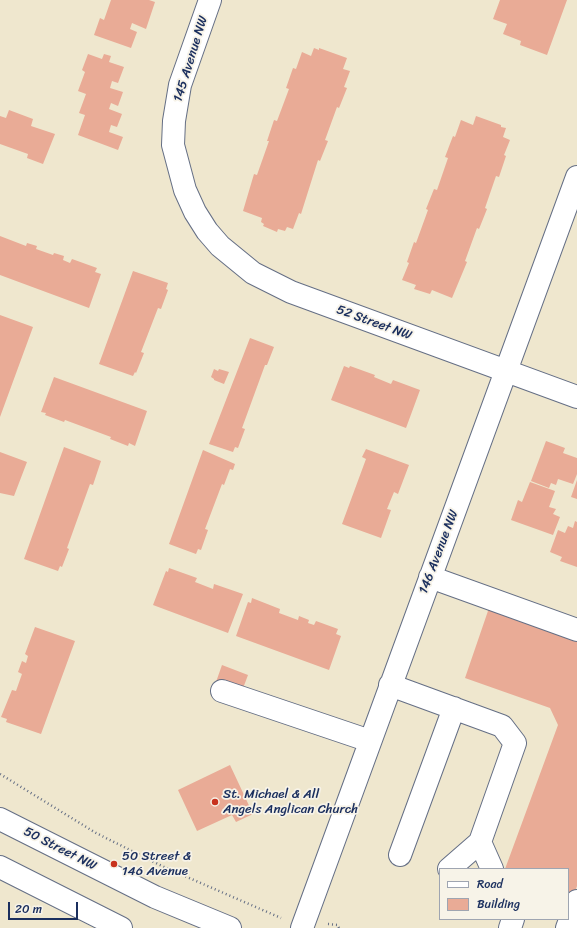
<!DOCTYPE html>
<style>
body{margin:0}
#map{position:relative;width:577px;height:928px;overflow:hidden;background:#efe7ce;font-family:Sriracha,sans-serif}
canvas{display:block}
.legend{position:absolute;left:439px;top:868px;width:130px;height:52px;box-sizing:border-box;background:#f7f3e8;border:1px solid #9fa5b1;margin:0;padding:5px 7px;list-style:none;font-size:12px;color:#1b2f5e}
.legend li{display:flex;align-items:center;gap:8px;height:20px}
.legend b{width:20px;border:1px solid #9fa5b1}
.scale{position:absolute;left:8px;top:902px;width:70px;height:18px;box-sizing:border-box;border:2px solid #1b2f5e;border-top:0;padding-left:5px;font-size:12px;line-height:14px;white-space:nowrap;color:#1b2f5e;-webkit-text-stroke:3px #f7f3e8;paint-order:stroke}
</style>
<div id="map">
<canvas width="577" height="928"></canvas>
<ul class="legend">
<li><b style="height:5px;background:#fff"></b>Road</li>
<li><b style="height:11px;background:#e9ab96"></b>Building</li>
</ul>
<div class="scale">20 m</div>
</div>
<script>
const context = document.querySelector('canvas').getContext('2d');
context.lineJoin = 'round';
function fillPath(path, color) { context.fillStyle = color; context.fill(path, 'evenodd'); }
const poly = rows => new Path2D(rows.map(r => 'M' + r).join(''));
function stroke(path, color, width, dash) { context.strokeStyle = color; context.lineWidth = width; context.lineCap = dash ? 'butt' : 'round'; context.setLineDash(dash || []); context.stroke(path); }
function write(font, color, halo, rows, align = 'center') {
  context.font = font + ' Sriracha,sans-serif'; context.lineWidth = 3.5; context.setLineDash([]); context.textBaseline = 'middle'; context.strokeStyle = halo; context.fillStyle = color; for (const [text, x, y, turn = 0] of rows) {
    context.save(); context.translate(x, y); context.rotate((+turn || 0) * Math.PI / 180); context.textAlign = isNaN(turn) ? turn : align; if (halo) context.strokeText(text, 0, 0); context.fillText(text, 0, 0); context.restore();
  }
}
fillPath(poly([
 [111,0,149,0,155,2,146,29,132,23,130,29,137,32,131,48,94,35,100,18,104,20],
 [500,0,567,0,547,55,520,45,521,41,503,34,507,24,493,19],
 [314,48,319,50,319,48,347,58,343,69,350,71,344,87,347,88,339,108,337,107,325,140,328,141,320,161,318,160,301,214,299,213,293,229,287,227,285,231,278,229,277,232,263,226,264,224,261,222,262,218,243,211,254,174,257,175,269,141,267,141,274,120,277,121,289,89,286,88,293,68,296,69,302,52,311,56],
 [88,54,102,59,104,54,111,56,109,62,124,67,118,83,112,81,110,88,123,92,118,106,111,103,109,109,122,114,117,127,111,125,109,132,123,137,118,150,78,135,85,115,79,113,86,94,78,91,85,72,82,70],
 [9,110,33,119,31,126,55,134,43,164,27,158,28,154,0,144,0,116,6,118],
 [476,116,501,125,501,127,506,128,503,137,510,140,504,155,506,156,499,177,496,176,485,208,487,209,479,229,477,228,465,261,467,262,452,298,432,290,430,294,414,289,416,285,402,280,409,263,407,262,414,242,416,243,428,210,426,209,434,189,437,190,448,158,445,157,453,136,455,137,461,120,473,125],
 [0,236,26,246,27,243,37,246,36,249,53,255,54,253,64,256,63,260,70,263,72,259,97,268,95,272,101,274,89,308,0,275],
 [133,271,168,283,166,289,168,290,161,309,158,308,141,352,144,353,136,373,135,372,133,376,99,364],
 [0,315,33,327,0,417],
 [250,338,274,347,267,365,265,365,242,428,245,429,238,448,235,447,233,452,209,444],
 [344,366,349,368,350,366,375,375,374,377,391,384,393,380,420,390,406,428,331,400],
 [214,369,218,371,219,369,229,372,224,384,214,380,214,379,211,377],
 [54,377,147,411,135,446,129,443,128,446,110,439,111,437,65,420,64,422,45,415,46,413,41,412],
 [546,441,565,448,563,453,577,458,577,474,573,484,558,479,556,485,551,483,549,488,531,481],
 [64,447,101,461,93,485,90,484,67,548,69,549,62,567,60,566,58,571,24,559],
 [366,449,409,465,398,494,394,492,387,509,391,510,381,538,342,524,366,459,362,457],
 [203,450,235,464,233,470,230,469,224,485,222,484,205,529,208,530,201,550,198,549,196,554,169,544],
 [0,452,27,462,14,496,0,493],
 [577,480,577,499,571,497],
 [530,482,555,491,549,507,556,509,553,514,560,517,553,535,511,520,518,500,522,502],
 [575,521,577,522,577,567,560,561,562,557,550,552,558,530,565,533,568,526,573,528],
 [169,568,197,578,195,582,213,589,214,584,243,594,228,633,153,605,166,571,168,572],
 [252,598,280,609,279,613,298,620,299,616,309,620,308,623,314,625,316,621,338,629,336,634,341,636,329,670,236,636,248,602,251,603],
 [489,608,577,640,577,886,568,911,568,869,505,869,558,725,550,708,465,678],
 [35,627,75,641,41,734,6,722,7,719,1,717,12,690,16,691,22,674,18,672,22,661,26,663,28,656,25,654],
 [222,665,248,675,242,691,216,682],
 [230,765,253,814,236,822,232,815,197,831,178,790]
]), '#e9ab96');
const minor = poly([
 [210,0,180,85,174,121,173,145,185,190,195,212,207,231,220,246,253,273,291,292,577,397],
 [430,577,577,630],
 [390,685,502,726,515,743,480,842,449,869],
 [222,691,370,741],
 [480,842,492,869],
 [400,855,454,708],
 [302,928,577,177],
 [510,928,513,919],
 [567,928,577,901]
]);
const major = poly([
 [0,819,155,897,230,928],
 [0,867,121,928]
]);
stroke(minor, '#656f85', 24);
stroke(major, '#656f85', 24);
stroke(poly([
 [0,774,96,833,164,867,281,918],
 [328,924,338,925,339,928]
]), '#656f85', 2.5, [1, 3]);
stroke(minor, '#fff', 22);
stroke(major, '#fff', 22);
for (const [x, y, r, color] of [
 [215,802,4,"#c8321e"],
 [114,864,4,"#c8321e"]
]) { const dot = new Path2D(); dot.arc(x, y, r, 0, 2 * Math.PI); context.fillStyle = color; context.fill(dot); stroke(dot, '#f7f3e8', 1.5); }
write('13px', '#1b2f5e', '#f7f3e8', [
 ["145 Avenue NW",191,59,-73],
 ["52 Street NW",374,323,20],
 ["146 Avenue NW",439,552,-69],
 ["50 Street NW",60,849,27]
]);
write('13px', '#1b2f5e', '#f7f3e8', [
 ["St. Michael & All",223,795],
 ["Angels Anglican Church",223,810],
 ["50 Street &",122,857],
 ["146 Avenue",122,872]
], 'left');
</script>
